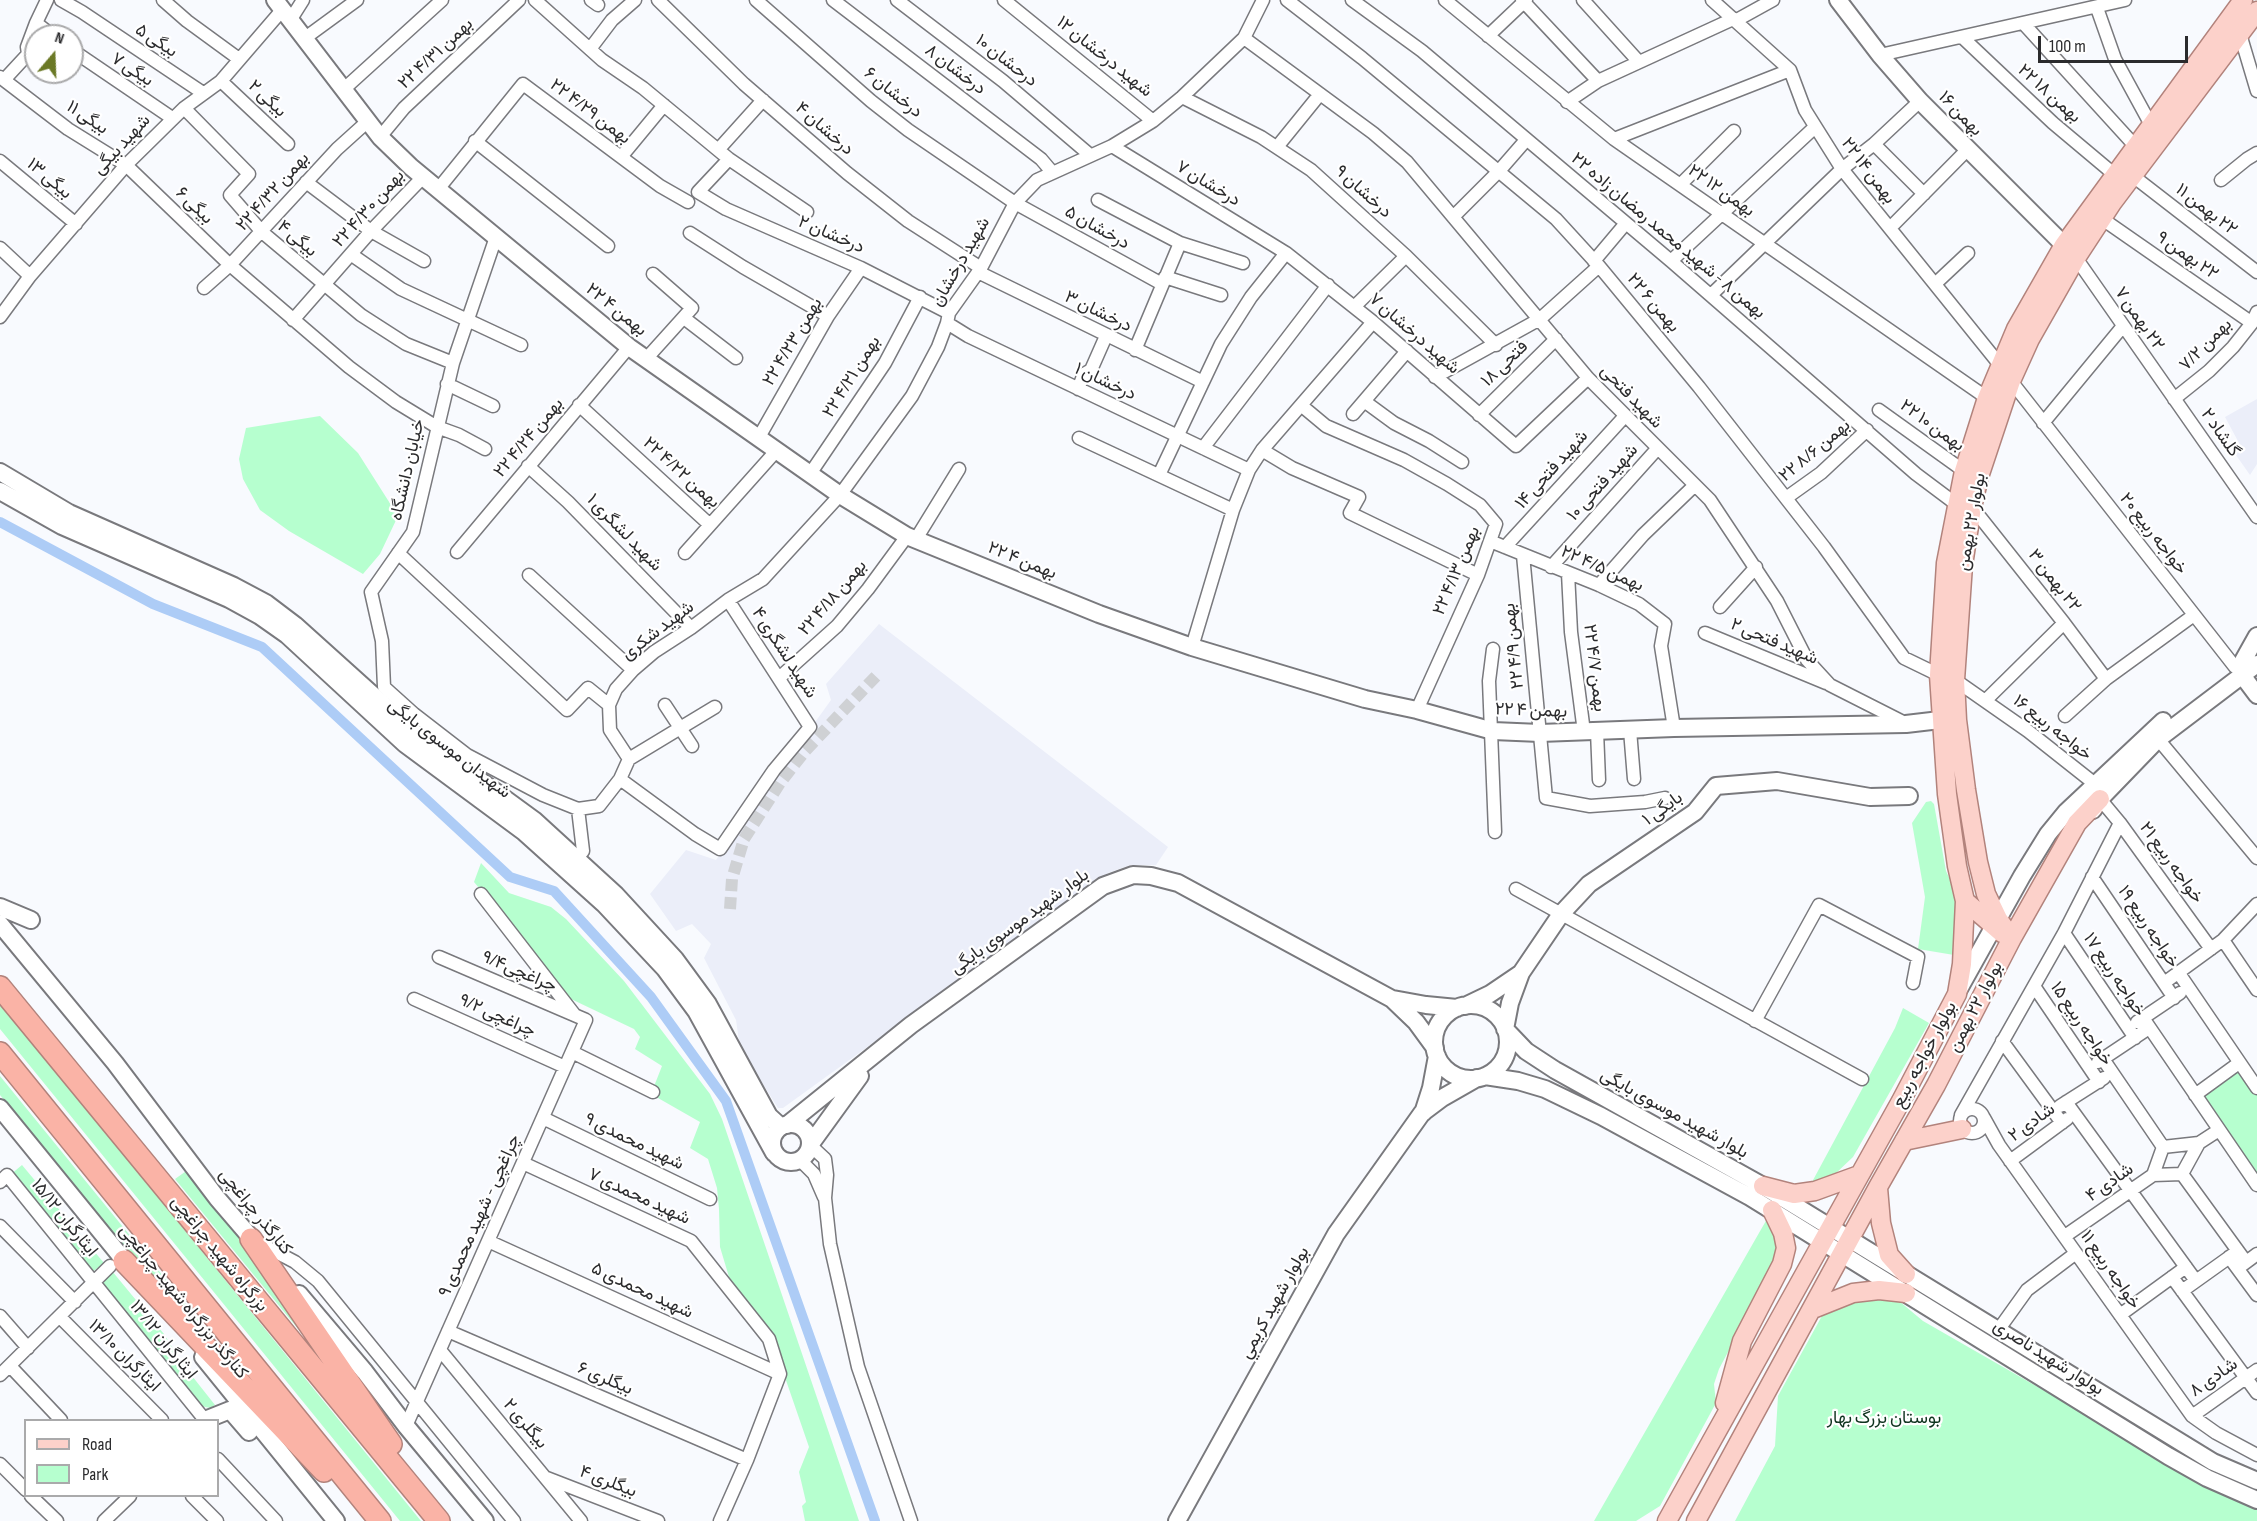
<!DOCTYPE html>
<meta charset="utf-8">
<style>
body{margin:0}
#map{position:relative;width:2257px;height:1521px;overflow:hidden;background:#f8fafe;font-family:"Sofia Sans Condensed",sans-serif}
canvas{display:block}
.legend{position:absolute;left:24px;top:1419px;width:195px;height:78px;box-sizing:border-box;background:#fff;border:2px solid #aaaaab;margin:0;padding:8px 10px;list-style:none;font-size:18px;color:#2b2b2d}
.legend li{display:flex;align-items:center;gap:12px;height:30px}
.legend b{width:30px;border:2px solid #aaaaab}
.north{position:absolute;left:24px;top:24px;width:60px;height:60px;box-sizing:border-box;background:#fff;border:2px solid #aaaaab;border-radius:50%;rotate:19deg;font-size:16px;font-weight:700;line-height:24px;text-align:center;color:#2b2b2d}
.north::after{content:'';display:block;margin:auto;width:21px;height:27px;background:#6b7926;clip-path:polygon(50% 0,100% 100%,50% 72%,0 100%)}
.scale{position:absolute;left:2038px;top:36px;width:150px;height:27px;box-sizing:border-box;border:3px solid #2b2b2d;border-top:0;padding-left:8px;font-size:18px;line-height:21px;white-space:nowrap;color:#2b2b2d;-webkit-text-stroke:4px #fff;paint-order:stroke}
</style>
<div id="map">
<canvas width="2257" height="1521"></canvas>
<ul class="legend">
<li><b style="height:8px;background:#fcd1ca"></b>Road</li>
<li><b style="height:16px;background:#b6ffcf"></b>Park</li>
</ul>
<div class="north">N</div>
<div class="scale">100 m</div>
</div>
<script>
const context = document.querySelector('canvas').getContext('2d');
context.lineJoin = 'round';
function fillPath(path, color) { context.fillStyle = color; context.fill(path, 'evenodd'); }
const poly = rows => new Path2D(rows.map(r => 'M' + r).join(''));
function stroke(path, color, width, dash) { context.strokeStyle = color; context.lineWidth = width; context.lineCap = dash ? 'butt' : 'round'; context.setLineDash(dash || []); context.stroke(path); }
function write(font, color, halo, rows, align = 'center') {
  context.font = font + ' "Sofia Sans Condensed",Vazirmatn,sans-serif'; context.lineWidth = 4.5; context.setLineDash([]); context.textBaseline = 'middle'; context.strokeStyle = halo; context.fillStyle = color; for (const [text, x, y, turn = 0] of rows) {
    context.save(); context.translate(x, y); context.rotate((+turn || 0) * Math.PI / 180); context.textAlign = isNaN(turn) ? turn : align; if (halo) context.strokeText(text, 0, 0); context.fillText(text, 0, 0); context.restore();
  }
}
fillPath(poly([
 [2257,399,2257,464,2250,475,2231,448,2239,443,2225,417],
 [879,624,1168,847,1156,865,1130,865,1108,873,783,1108,778,1108,740,1048,736,1020,704,958,711,944,692,924,676,931,650,894,686,850,716,860,831,700,826,684]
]), '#ebeef9');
fillPath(poly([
 [320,416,358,453,398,516,380,554,363,574,289,531,260,510,243,479,239,459,246,428],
 [1931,801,1934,804,1946,871,1961,903,1954,955,1918,949,1925,897,1912,823,1926,802],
 [481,863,509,893,551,907,566,919,624,981,710,1094,722,1119,859,1521,805,1521,802,1506,806,1502,799,1472,809,1447,770,1334,729,1277,720,1247,719,1209,717,1188,708,1159,690,1148,700,1122,651,1094,662,1066,635,1049,640,1037,634,1029,571,999,474,882],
 [0,1003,421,1521,400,1521,0,1029],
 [1903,1008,1929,1023,1853,1157,1833,1176,1812,1182,1895,1028],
 [2240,1069,2257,1093,2257,1173,2202,1096],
 [0,1076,242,1373,125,1248,101,1219,0,1095],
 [22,1165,104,1263,91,1273,10,1175],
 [189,1169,300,1322,317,1352,175,1179],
 [1767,1219,1775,1235,1779,1251,1776,1261,1719,1369,1714,1384,1716,1403,1660,1506,1636,1521,1594,1521],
 [112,1271,164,1334,181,1362,215,1405,210,1408,201,1406,98,1284],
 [1876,1294,1899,1301,1923,1321,2050,1394,2068,1400,2257,1507,2257,1521,1735,1521,1775,1446,1778,1396,1823,1314,1835,1303]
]), '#b6ffcf');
stroke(poly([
 [0,522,153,604,262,647,510,877,554,891,651,997,726,1101,875,1521]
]), '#adccf6', 10);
stroke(poly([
 [730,909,732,879,744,839,780,783,805,751,879,673]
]), '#cfd1d4', 12, [12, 6]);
const street = poly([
 [61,0,82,12,203,93],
 [163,0,187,21,239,59],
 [535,0,602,60,643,88,729,159,807,212],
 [591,0,598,5],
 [658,0,744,84,847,173,908,221,981,268],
 [756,0,871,101,908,130,1015,203,1162,284],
 [833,0,1041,159,1052,172],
 [897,0,1003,81,1090,155],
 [1004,0,1153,121],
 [1287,0,1362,58,1556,219,1599,266,1699,387,1824,547,1904,658,1939,675],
 [1352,0,1422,51,1671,261,1916,474,1956,504],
 [1445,0,1614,139,1987,398],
 [1522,0,1598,81],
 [1583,0,1639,62],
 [1712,0,1790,70,1805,110,1842,169,2000,365],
 [2097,8,2115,59,2151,125],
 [291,19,303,0],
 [1735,21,1773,0],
 [36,23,53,36],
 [2023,23,2136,147],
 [2240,34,2257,91],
 [1488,36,1526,0],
 [1962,37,2053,123,2115,175],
 [305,38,357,0],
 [1244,38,1373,133,1407,162,1588,378,1710,500,1777,601,1807,660,1830,685,1905,723],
 [590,49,612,20,635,0],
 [72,50,172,118],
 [1880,55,2125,0],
 [0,77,68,129,126,165,230,265,349,367,396,402,437,427,459,435,485,449],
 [4,80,28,54,27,47,36,23,47,0],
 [221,81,288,144],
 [344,89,442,0],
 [1182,97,1261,137,1311,170,1406,256,1496,345],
 [1567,102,1598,81,1733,19],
 [184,108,249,174,230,195,262,232,361,315,406,344,453,363],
 [380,137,404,108,519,0],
 [1614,139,1790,70],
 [475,141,608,246],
 [1874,144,1924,194],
 [1112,146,1286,253,1373,322,1516,446,1588,378],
 [1277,147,1320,94],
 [718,150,763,100],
 [621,157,664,105],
 [729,159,698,192,726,209,861,268,949,313],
 [0,161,76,224],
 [2133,176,2257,272],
 [2221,180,2247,159,2257,153],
 [306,182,371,231,424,261],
 [1680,185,1734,131],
 [439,188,523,84,660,186,688,202],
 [1098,200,1180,243,1243,263],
 [1453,217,1499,171,1526,140],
 [2101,218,2252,323],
 [1890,228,1967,150],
 [690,233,743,267,828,316],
 [496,237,453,363,413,532,371,592,382,641,384,687,414,714,467,755,543,795,578,809,599,806,620,779,629,759,610,730,609,705,616,689,633,670,654,652,691,628,728,600,763,579,840,495,912,396,938,347,947,323,949,313,981,268,1015,203,1037,180,1112,146,1153,121,1182,97,1244,38,1263,0],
 [0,248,30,276],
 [352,255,401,289,521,345],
 [2076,258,2257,517],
 [1594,261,1626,223],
 [1671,261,1815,127],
 [978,272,1203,382],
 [1165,277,1221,295],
 [1935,284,1968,253],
 [204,288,230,265,337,149,368,121],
 [1711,295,1842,169,1874,144,1920,101],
 [1355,306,1406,256],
 [0,317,30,276,126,165,184,108,221,81,283,9],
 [684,318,736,358],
 [293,320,371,231,424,176],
 [947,323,968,336,1249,470],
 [1135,350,1180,243],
 [646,359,692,308,653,274],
 [1435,377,1540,319,1599,266],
 [2011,381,2235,667],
 [447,384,493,406],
 [1078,389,1084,374,1091,370,1106,336],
 [2174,399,2209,371,2233,347,2252,323,2257,312],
 [1364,401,1394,423,1429,441,1462,462],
 [579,405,710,525,777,450],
 [1302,406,1326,426,1404,460,1447,484,1480,505,1496,524,1478,575,1417,710],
 [1879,410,1964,471],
 [1353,414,1407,351],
 [1479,415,1556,339],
 [2043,423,2123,326],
 [759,437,828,316,861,268],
 [1079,438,1233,510],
 [1203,448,1328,285],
 [1262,450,1292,468,1359,497,1350,513,1478,575],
 [528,466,568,502,691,628],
 [810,474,885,363,920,297],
 [1159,475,1221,344,1251,297,1286,253],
 [1786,498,1821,473,1867,430],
 [1972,507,2064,623,2106,679],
 [916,539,959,469],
 [1490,541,1599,585,1639,604,1665,624,1661,646,1674,728],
 [1505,547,1625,416],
 [457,552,629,347],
 [398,553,567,710,588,688,609,705],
 [685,553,710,525],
 [1523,555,1546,798,1590,806,1645,802,1665,798],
 [1551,567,1657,449],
 [1568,573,1571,632,1584,732],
 [529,575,633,670],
 [1599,585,1643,535,1695,485],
 [1720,607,1756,567],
 [1705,633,1826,683],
 [1192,647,1233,510,1249,470,1262,450,1373,322],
 [1493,649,1489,681,1495,832],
 [779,678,837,626,868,589,907,536],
 [1955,680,2028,731,2095,784],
 [1986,700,2064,623],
 [665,705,692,746],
 [2065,716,2106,679,2194,615],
 [1630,730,1634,779],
 [1597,731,1599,780],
 [2158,739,2257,858],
 [629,759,715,707],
 [620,779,695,834,720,849,774,770,810,727,728,600],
 [2100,799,2120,823,2211,949],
 [576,859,583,851,578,809],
 [2092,877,2174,998],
 [1516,889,1862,1079],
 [481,894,574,1014],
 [2064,933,2135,1038],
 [2223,940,2257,990],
 [2178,972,2257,1088],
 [2164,983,2223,940,2257,904],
 [2034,986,2099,1082],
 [414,999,565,1067],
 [2143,1018,2257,1185],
 [1755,1021,1819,905,1918,957,1913,983],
 [2137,1022,2180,993],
 [2002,1041,2062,1123],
 [572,1052,653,1092],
 [2103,1059,2163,1147],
 [2098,1062,2149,1028],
 [2195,1095,2239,1063],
 [2066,1102,2196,1281],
 [2060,1106,2104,1078],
 '1960 1121a12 12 0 1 1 24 0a12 12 0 1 1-24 0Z',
 [1961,1115,2064,933,2120,823],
 [543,1118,710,1199],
 [1984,1118,1999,1145,2192,1416,2216,1433,2257,1455],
 [810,1145,825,1159,827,1175,825,1198,830,1244,858,1367,911,1521],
 [800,1160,814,1174,824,1197],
 [2010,1161,2067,1119],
 [523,1163,691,1241,769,1339,780,1374],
 [2182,1174,2246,1262],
 [2153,1175,2163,1147,2199,1143,2219,1130],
 [0,1182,7,1175,205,1420],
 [0,1226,75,1302],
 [2065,1236,2153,1175,2182,1174,2199,1143],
 [488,1241,780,1374],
 [257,1242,295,1262,318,1281,514,1521],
 [2229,1257,2257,1295],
 [2241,1266,2257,1254],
 [2172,1277,2257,1393],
 [2182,1291,2238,1251],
 [2120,1315,2186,1267],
 [0,1316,28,1348],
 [60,1317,162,1420],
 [1999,1329,2027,1290,2076,1253],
 [448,1331,747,1460],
 [440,1350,581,1521],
 [10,1366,61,1420],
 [0,1375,110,1266],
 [2192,1416,2257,1370],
 [406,1426,586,1020,439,957],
 [218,1459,276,1521],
 [0,1464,26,1490],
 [547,1478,658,1521],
 [31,1496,57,1521],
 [192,1496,217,1521],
 [104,1521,130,1496],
 [720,1521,747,1460,780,1374]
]);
const secondary = poly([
 [275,0,380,137,411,167,629,347,840,495,907,536,1099,614,1192,647,1365,699,1417,710,1493,731,1540,733,1674,728,1906,724,1940,720],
 [1838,0,1880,55,1920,101,2064,245],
 [0,472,69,513,234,586,266,603,295,625,415,733,534,820,616,895,675,959,708,1004,769,1116,781,1127],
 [0,491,62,526,229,599,260,616,287,635,405,744,524,832,604,904,665,969,696,1011,774,1153],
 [2243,661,2257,636],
 [2242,675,2257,695],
 [1909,796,1870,797,1777,781,1716,786,1695,812,1589,884,1561,914,1521,973,1510,1003,1505,1029,1526,1051,1555,1070,1763,1186,2213,1462,2257,1481],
 [2093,810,2100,799,2158,739,2257,664],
 [0,907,31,920],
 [0,924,115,1063,217,1198,259,1247],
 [1959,989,2022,876,2048,834,2066,812,2163,721],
 [1393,999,1426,1005,1457,1008],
 '1434 1042a37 37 0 1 1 74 0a37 37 0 1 1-74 0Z',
 [1465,1006,1490,994,1521,973],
 [1485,1076,1518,1081,1545,1089,1601,1116,1750,1197,2168,1456,2207,1478,2257,1500],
 [0,1108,132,1270],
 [1423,1113,1431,1088,1437,1056],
 '772 1143a19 19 0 1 1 38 0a19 19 0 1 1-38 0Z',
 [787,1125,911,1025,1103,886,1133,875,1151,876,1178,883,1392,999,1416,1022,1435,1048],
 [810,1145,860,1076],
 [299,1294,365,1372,406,1426,485,1521],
 [203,1357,336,1521],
 [205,1420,230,1410,249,1432],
 [1177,1521,1336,1234,1422,1113,1442,1098,1477,1078]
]);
const primary = poly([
 [1965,901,2002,933],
 [2012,938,1998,919,1986,894,1978,862,1966,790,1957,720,1955,680,1963,565,1972,507,1979,477,2011,381,2030,339,2076,258,2112,203,2257,11],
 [1904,1141,1962,1129],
 [1763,1186,1794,1194,1815,1191,1859,1175],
 [1878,1188,1881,1223,1889,1255,1906,1274],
 [1813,1309,1853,1293,1879,1290,1906,1293],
 [1725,1403,1742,1341,1782,1264,1786,1248,1783,1233,1772,1210],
 [1667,1521,1901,1101,1957,994,1962,964,1965,901,1957,866,1947,794,1939,675,1946,563,1964,471,1987,398,2016,329,2064,245,2243,0],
 [1696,1521,1878,1187,1936,1085,2012,938,2077,823,2100,799]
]);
const highway = poly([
 [0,987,439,1521],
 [0,1053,380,1521],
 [251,1239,391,1444],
 [124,1261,324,1471]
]);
stroke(street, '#79797d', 15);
stroke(secondary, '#79797d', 20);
stroke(primary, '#b2837c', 21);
stroke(highway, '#b2837c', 24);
stroke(street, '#fff', 12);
stroke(secondary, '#fff', 16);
stroke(primary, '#fcd1ca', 18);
stroke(highway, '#fab3a6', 21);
write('18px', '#2b2b2d', '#fff', [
 ["بیگی ۵",156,41,33],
 ["۲۲ بهمن ۴/۳۱",436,54,-43],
 ["شهید درخشان ۱۲",1104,57,39],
 ["درحشان ۱۰",1006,61,38],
 ["بیگی ۷",132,70,33],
 ["درخشان ۸",955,70,37],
 ["درخشان ۶",893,93,39],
 ["۲۲ بهمن ۱۸",2049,94,42],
 ["بیگی ۲",267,99,43],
 ["۲۲ بهمن ۴/۲۹",590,112,37],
 ["بهمن ۱۶",1960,114,46],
 ["بیگی ۱۱",87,118,34],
 ["درخشان ۴",824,129,41],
 ["شهید بیگی",122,145,-47],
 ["۲۲ بهمن ۱۴",1868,171,53],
 ["بیگی ۱۳",49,179,40],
 ["درخشان ۷",1208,184,31],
 ["۲۲ بهمن ۱۲",1721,191,35],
 ["۲۲ بهمن ۴/۳۲",273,192,-48],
 ["درخشان ۹",1363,192,42],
 ["بیگی ۶",194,206,44],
 ["۲۲ بهمن ۴/۳۰",369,209,-48],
 ["٢٢ بهمن ١١",2206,210,38],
 ["درخشان ۵",1097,228,29],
 ["درخشان ۲",831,235,23],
 ["۲۲ بهمن ۸ - شهید محمد رمضان زاده",1668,236,40],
 ["بیگی ۴",297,239,40],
 ["٢٢ بهمن ۹",2187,256,35],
 ["شهید درخشان",961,262,-60],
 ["۲۲ بهمن ۶",1653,303,50],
 ["۲۲ بهمن ۴",616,310,39],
 ["درخشان ۳",1098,312,26],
 ["٢٢ بهمن ٧",2139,319,55],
 ["شهید درخشان ۷",1414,334,41],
 ["۲۲ بهمن ۴/۲۳",793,342,-59],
 ["بهمن ۷/۲",2206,345,-45],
 ["فتحی ۱۸",1505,364,-44],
 ["۲۲ بهمن ۴/۲۱",852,377,-58],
 ["درخشان ۱",1105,382,25],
 ["شهید فتحی",1631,397,46],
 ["۲۲ بهمن ۱۰",1932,426,36],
 ["گلشاد ۲",2220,433,55],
 ["۲۲ بهمن ۴/۲۴",529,438,-50],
 ["۲۲ بهمن ۸/۶",1815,451,-40],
 ["خیابان دانشگاه",408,470,-77],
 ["شهید فتحی ۱۴",1552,470,-48],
 ["۲۲ بهمن ۴/۲۲",681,473,42],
 ["شهید فتحی ۱۰",1603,483,-48],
 ["بولوار ۲۲ بهمن",1972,522,-80],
 ["شهید لشگری ۱",624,533,46],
 ["خواجه ربیع ۲۰",2153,534,52],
 ["۲۲ بهمن ۴",1022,561,22],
 ["۲۲ بهمن ۴/۵",1602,569,24],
 ["۲۲ بهمن ۴/۱۳",1457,571,-67],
 ["٢٢ بهمن ۳",2054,581,52],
 ["۲۲ بهمن ۴/۱۸",833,598,-49],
 ["شهید شکری",658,631,-37],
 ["شهید فتحی ۲",1774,642,23],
 ["۲۲ بهمن ۴/۹",1514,646,-96],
 ["شهید لشگری ۴",784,653,57],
 ["۲۲ بهمن ۴/۷",1594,668,83],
 ["۲۲ بهمن ۴",1531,711,2],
 ["خواجه ربیع ۱۶",2052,728,38],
 ["شهیدان موسوی بایگی",449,749,38],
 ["بایگی ۱",1663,809,-36],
 ["خواجه ربیع ۲۱",2171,863,54],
 ["بلوار شهید موسوی بایگی",1020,922,-36],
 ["خواجه ربیع ۱۹",2148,927,56],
 ["۹/۴چراغچی",519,972,23],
 ["خواجه ربیع ۱۷",2114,975,56],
 ["بولوار ۲۲ بهمن",1976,1007,-63],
 ["۹/۲ چراغچی",497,1016,24],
 ["خواجه ربیع ۱۵",2081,1024,56],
 ["بولوار خواجه ربیع",1925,1055,-62],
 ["بلوار شهید موسوی بایگی",1674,1114,29],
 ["شادی ۲",2032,1123,-36],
 ["شهید محمدی ۹",634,1142,26],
 ["شادی ۴",2110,1183,-35],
 ["شهید محمدی ۷",639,1197,25],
 ["کنارگذر چراغچی",255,1212,51],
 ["۹ چراغچی - شهید محمدی",480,1216,-66],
 ["ایثارگران ۱۵/۱۲",64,1218,51],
 ["بزرگراه شهید چراغچی",219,1254,51],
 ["خواجه ربیع ۱۱",2110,1270,55],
 ["شهید محمدی ۵",642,1291,25],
 ["کنارگذر بزرگراه شهید چراغچی",183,1302,51],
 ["بولوار شهيد كريمي",1275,1303,-61],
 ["ایثارگران ۱۳/۱۲",163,1340,51],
 ["ایثارگران ۱۳/۱۰",124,1356,45],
 ["بولوار شهید ناصری",2048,1358,32],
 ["شادی ۸",2214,1378,-35],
 ["بیگلری ۶",605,1379,23],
 ["بیگلری ۲",525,1424,50],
 ["بیگلری ۴",608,1482,21]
]);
write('18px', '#0f341f', '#fff', [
 ["بوستان بزرگ بهار",1884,1418]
]);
</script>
